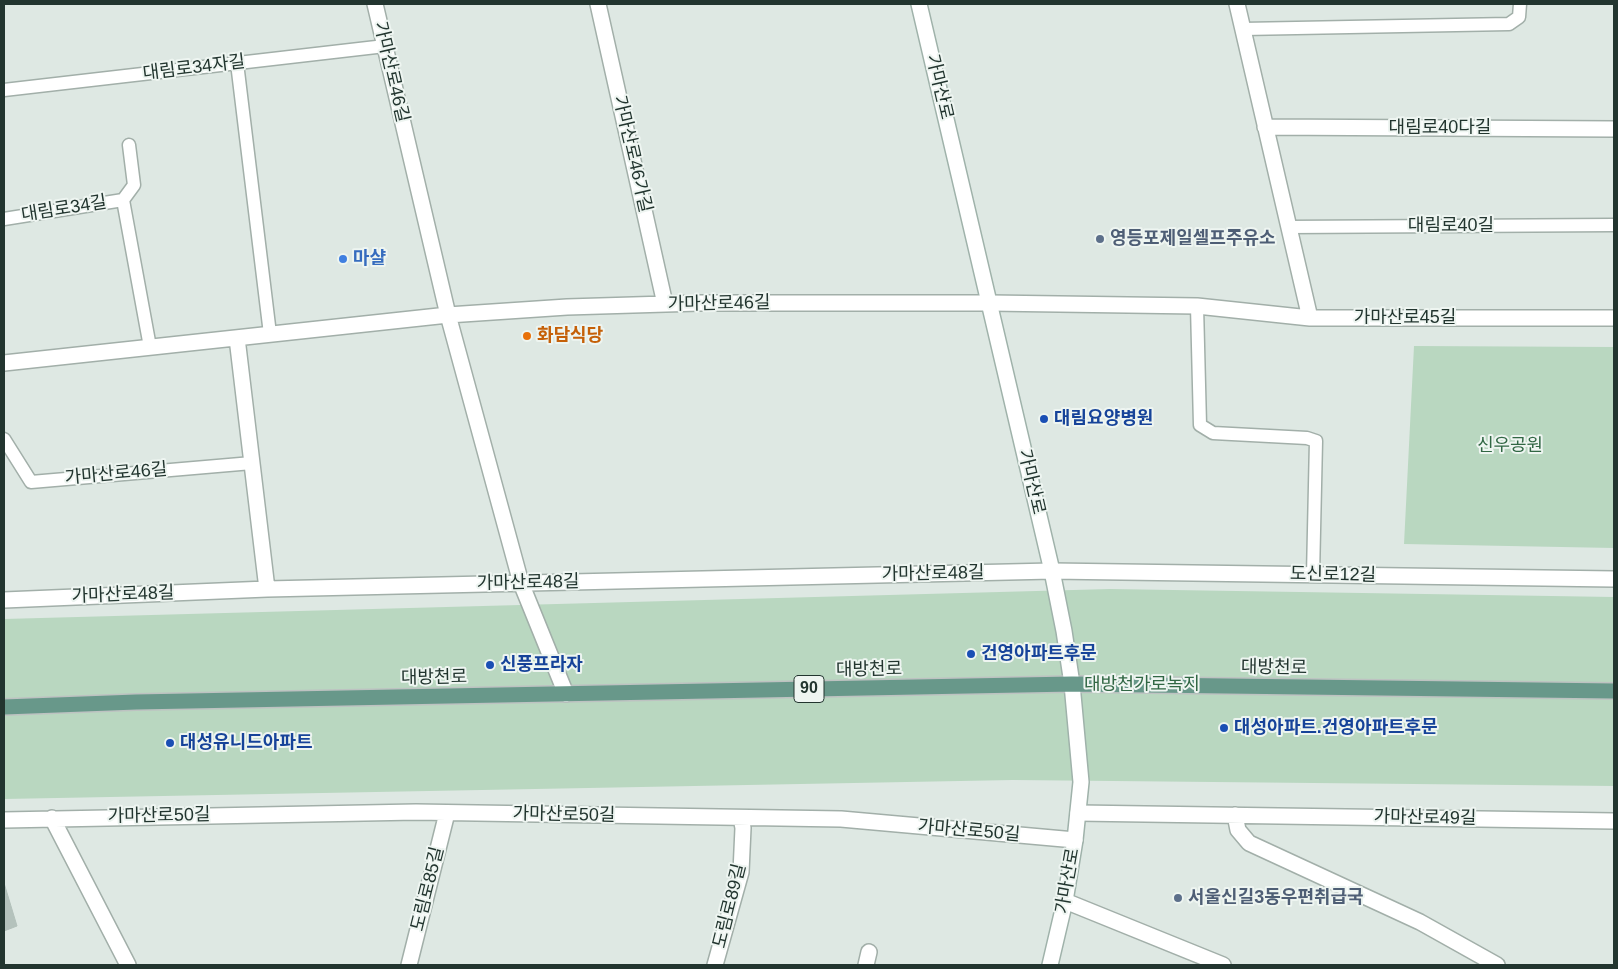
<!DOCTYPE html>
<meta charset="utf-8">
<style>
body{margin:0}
#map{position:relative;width:1618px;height:969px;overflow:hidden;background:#dee8e3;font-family:Arial,sans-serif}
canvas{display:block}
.frame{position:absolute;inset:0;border:5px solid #22352f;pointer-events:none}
</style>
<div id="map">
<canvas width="1618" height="969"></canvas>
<div class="frame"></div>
</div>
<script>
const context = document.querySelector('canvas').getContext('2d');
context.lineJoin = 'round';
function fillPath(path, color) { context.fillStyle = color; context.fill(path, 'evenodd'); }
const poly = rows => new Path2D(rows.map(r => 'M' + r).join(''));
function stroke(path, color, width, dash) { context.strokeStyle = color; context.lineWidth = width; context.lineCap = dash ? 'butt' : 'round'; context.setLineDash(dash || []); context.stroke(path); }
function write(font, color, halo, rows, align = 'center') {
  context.font = font + ' Arial,"Noto Sans KR",sans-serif'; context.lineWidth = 4; context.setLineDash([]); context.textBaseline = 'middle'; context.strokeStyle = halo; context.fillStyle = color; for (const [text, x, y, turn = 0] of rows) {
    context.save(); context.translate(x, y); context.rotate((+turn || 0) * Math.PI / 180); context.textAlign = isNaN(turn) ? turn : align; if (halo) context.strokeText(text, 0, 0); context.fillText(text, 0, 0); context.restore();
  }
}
fillPath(poly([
 [1414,346,1614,347,1614,548,1404,544],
 [1110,589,1614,597,1614,786,1013,780,4,799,4,619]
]), '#b9d7c0');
const building = poly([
 [4,883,17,926,4,931,4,883]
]);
fillPath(building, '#b4c2bc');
stroke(building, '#b2c0ba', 1);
const service = poly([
 [1243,29,1509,24,1519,17,1520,4],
 [237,63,270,334],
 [4,90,385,46],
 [129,145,134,185,123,200,150,347],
 [4,219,123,200],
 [1288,227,1614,225],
 [1197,306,1200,425,1213,433,1307,438,1316,441,1313,575],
 [4,439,31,482,252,463]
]);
const minor = poly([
 [375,4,448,315,521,583,566,694],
 [598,4,665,304],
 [1237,4,1310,318],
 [1265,127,1614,129],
 [237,338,267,589],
 [4,363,448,315,567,307,699,303,990,303,1197,306,1310,318,1614,318],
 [4,600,267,589,1052,571,1614,579],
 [1078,813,1614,821],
 [1235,815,1238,830,1249,843,1420,922,1497,965],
 [52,818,128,965],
 [4,820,416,812,841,819,1075,840],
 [1065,901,1223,965],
 [409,965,447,813],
 [715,965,741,872,743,828,741,818],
 [866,965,869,952]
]);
const secondary = poly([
 [919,4,1052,571,1064,631,1072,684,1081,782,1075,840,1065,901,1050,965]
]);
const primary = poly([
 [4,707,136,702,1072,684,1614,691]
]);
stroke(service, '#a2afa9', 15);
stroke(minor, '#a2afa9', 18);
stroke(secondary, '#9fb2aa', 18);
stroke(primary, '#bdc2c1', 18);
stroke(service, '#fff', 12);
stroke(minor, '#fff', 15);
stroke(secondary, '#fff', 15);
stroke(primary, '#68988a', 15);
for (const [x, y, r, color] of [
 [1100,239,5,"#5c6f8a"],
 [343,259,5,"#3f7fe0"],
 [527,336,5,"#e8710a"],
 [1044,419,5,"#1a4fb4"],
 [971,654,5,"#1a4fb4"],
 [490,665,5,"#1a4fb4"],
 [1224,728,5,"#1a4fb4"],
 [170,743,5,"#1a4fb4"],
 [1178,898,5,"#5c6f8a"]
]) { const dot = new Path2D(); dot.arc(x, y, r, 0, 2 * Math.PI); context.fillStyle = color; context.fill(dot); stroke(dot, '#eef5f1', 2); }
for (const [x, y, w] of [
 [809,689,30]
]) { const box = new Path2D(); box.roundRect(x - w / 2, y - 13.5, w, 27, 4); context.fillStyle = '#eef5f1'; context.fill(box); stroke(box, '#22352f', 1); }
write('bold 16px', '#22352f', null, [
 ["90",809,689]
]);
write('18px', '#22352f', '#eef5f1', [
 ["대림로34자길",194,68,-7],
 ["가마산로46길",391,72,77],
 ["가마산로",939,87,77],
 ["대림로40다길",1440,128],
 ["가마산로46가길",632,154,77],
 ["대림로34길",64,209,-9],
 ["대림로40길",1451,226],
 ["가마산로46길",719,304,-1],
 ["가마산로45길",1405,318],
 ["가마산로46길",116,474,-5],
 ["가마산로",1031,482,77],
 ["가마산로48길",933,574,-1],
 ["도신로12길",1333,575,1],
 ["가마산로48길",528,583,-1],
 ["가마산로48길",123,595,-2],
 ["대방천로",1274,668,1],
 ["대방천로",869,670,-1],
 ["대방천로",434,678,-1],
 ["가마산로50길",564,815,1],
 ["가마산로50길",159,816,-1],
 ["가마산로49길",1425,818,1],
 ["가마산로50길",969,831,5],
 ["가마산로",1068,881,-80],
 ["도림로85길",428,889,-76],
 ["도림로89길",730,906,-76]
]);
write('bold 18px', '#4e5e75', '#eef5f1', [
 ["영등포제일셀프주유소",1110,239],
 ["서울신길3동우편취급국",1188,898]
], 'left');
write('bold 18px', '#366cbe', '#eef5f1', [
 ["마샬",353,259]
], 'left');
write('bold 18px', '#c56008', '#eef5f1', [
 ["화담식당",537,336]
], 'left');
write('bold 18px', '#164399', '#eef5f1', [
 ["대림요양병원",1054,419],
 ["건영아파트후문",981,654],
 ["신풍프라자",500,665],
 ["대성아파트.건영아파트후문",1234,728],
 ["대성유니드아파트",180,743]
], 'left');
write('18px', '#316744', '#eef5f1', [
 ["신우공원",1510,446],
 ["대방천가로녹지",1142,685]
]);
</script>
